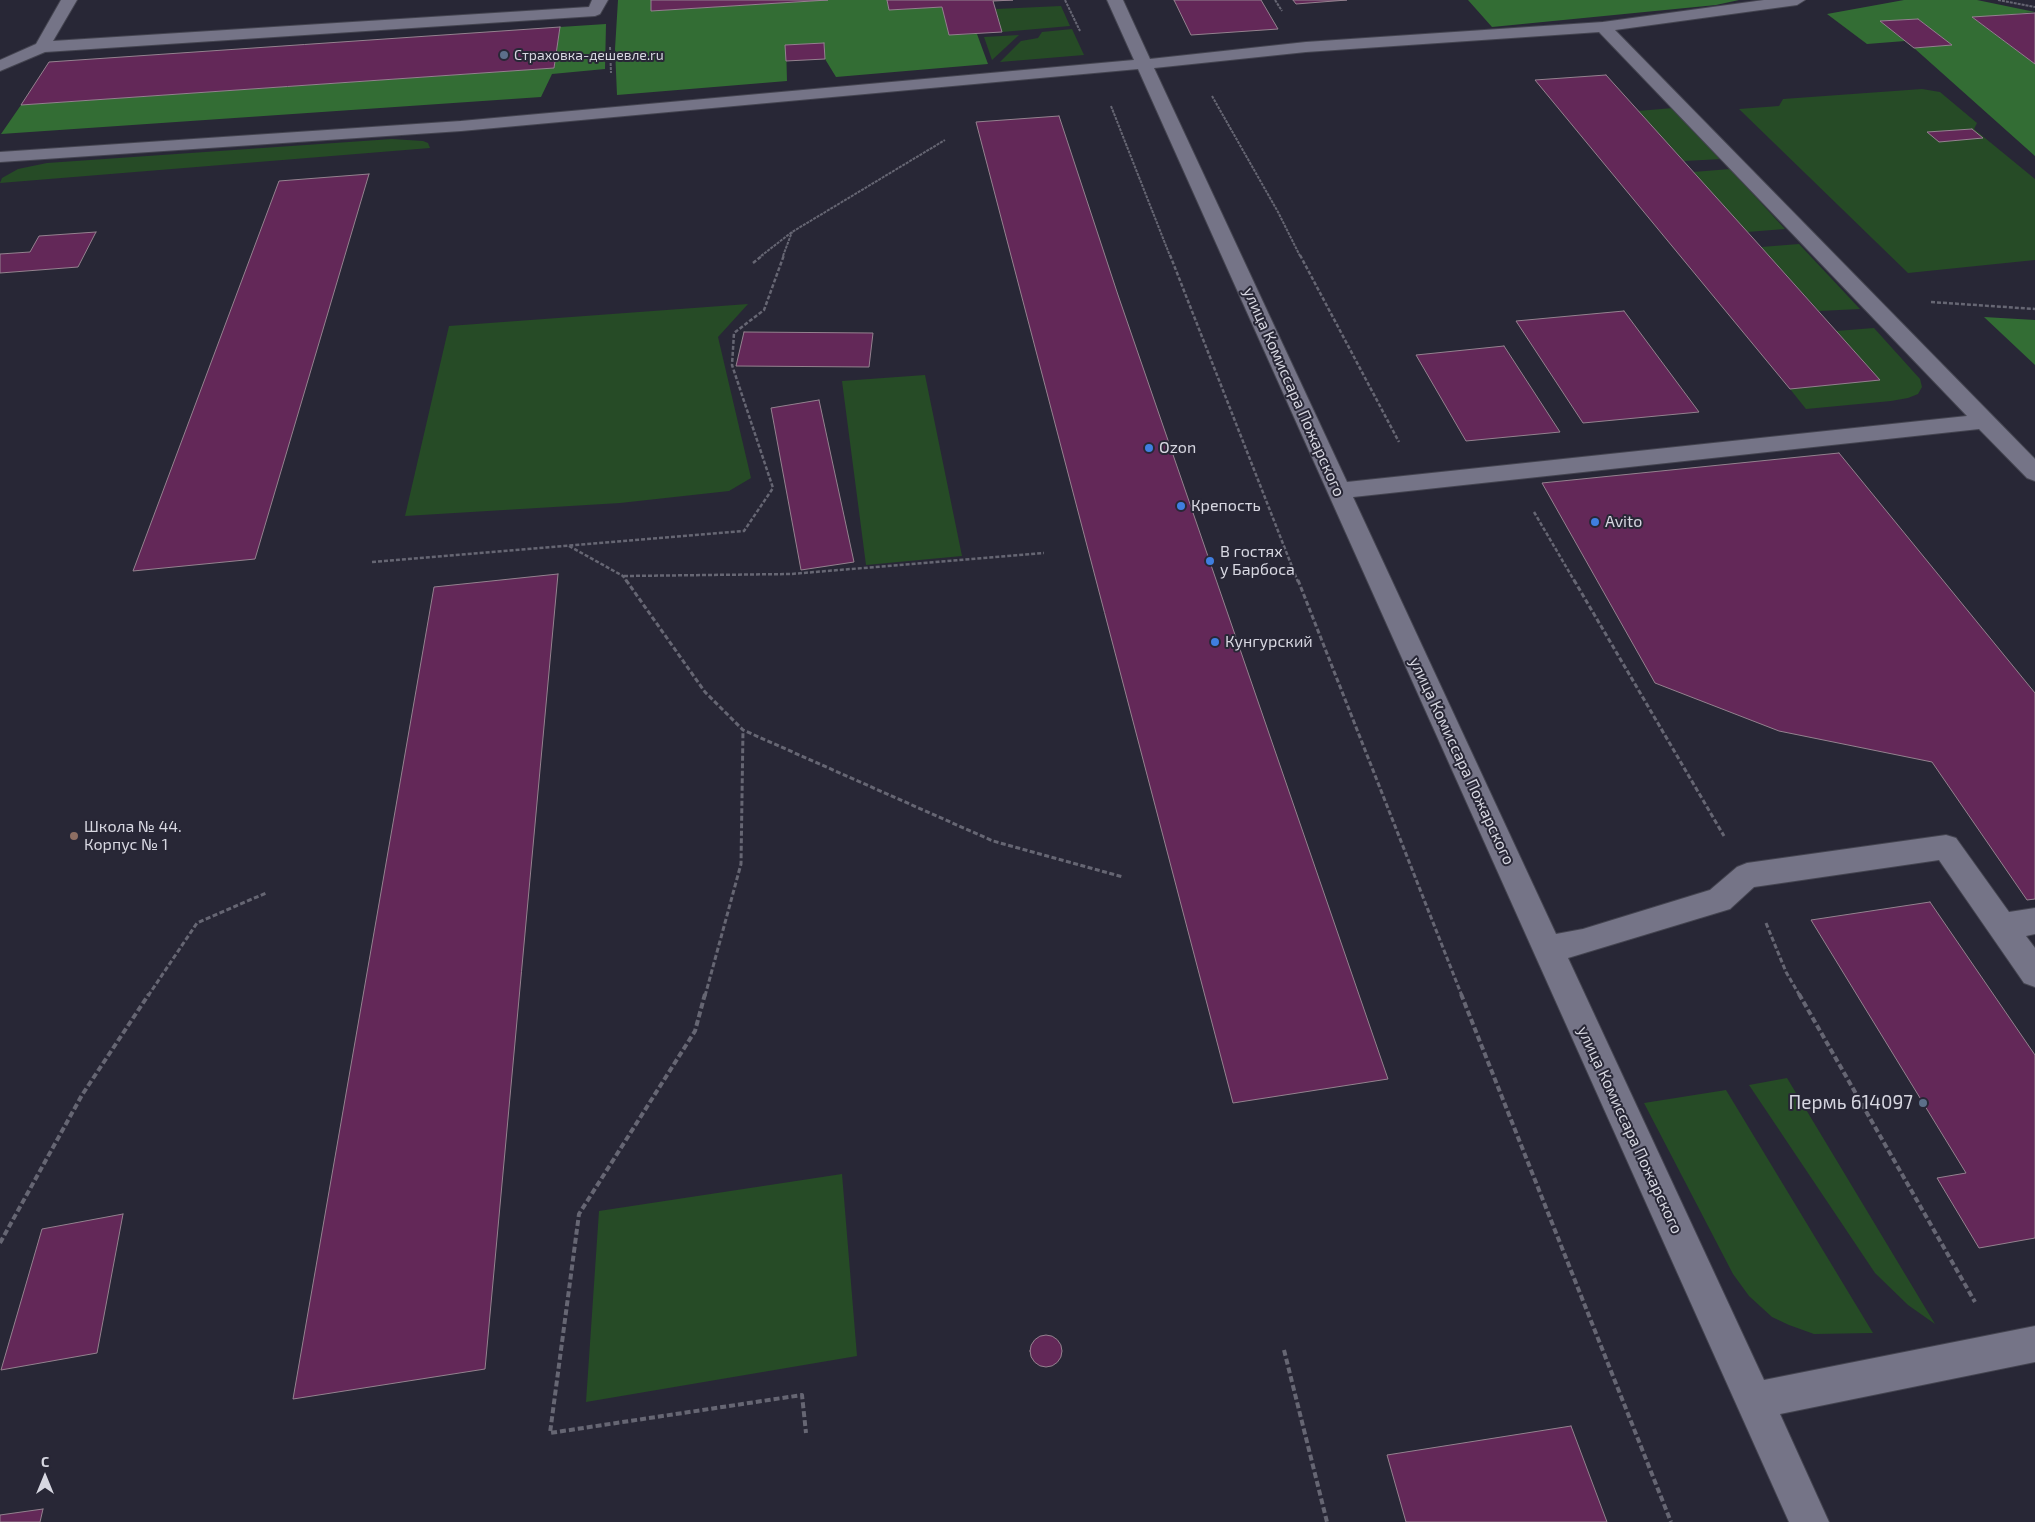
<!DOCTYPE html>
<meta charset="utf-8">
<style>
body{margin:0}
#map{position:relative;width:2035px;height:1522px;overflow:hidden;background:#282736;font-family:"Exo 2",sans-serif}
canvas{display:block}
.north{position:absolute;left:20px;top:1452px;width:50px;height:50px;-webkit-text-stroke:4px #282736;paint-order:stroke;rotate:0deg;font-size:14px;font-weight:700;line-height:20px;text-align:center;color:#d7d7e1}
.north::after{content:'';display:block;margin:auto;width:18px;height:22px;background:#d7d7e1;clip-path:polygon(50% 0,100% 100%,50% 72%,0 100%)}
</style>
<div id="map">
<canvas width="2035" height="1522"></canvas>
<div class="north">С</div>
</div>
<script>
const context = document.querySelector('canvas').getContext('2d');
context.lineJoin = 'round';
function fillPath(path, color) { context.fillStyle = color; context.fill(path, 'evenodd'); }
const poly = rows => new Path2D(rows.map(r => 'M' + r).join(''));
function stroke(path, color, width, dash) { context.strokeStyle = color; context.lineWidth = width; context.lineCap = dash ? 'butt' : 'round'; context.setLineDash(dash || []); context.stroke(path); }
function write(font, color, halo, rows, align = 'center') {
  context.font = font + ' "Exo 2",sans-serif'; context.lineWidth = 4; context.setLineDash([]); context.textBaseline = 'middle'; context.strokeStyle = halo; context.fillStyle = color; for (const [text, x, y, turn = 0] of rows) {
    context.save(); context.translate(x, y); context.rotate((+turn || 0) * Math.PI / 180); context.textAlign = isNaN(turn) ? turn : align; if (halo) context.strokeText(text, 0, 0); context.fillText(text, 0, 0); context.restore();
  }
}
fillPath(poly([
 [1061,6,1070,26,1002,32,996,9],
 [1072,29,1084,55,1000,62,1021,41,1038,38,1042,32],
 [1019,35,992,60,984,37],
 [1922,89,1940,92,1977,123,1974,129,2035,179,2035,260,1908,273,1739,109,1779,106,1783,99],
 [1673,108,1722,159,1684,161,1638,111],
 [392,139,423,141,428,143,430,148,0,183,2,178,18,169,47,163],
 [1730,169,1785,229,1747,232,1693,172],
 [1799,244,1860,309,1819,311,1761,247],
 [748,304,718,337,751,478,729,491,620,503,405,516,449,326],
 [1874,328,1920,379,1922,387,1918,394,1908,398,1891,401,1806,409,1790,389,1880,380,1836,331],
 [925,375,962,556,866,565,842,381],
 [1787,1078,1935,1324,1908,1305,1875,1273,1749,1085],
 [1726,1090,1873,1333,1814,1334,1789,1325,1772,1317,1749,1296,1733,1274,1644,1103],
 [842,1174,857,1356,586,1402,599,1211]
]), '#264b26');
fillPath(poly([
 [618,0,651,0,651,11,828,0,887,0,889,10,942,7,949,35,977,34,988,64,836,77,825,59,824,43,786,45,787,81,617,95,615,49],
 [1468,0,1739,0,1716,5,1492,27],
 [1904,0,1977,0,2035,12,1973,18,2035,64,2035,156,1914,48,1952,45,1918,19,1881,21,1905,41,1867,44,1827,14],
 [606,24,605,69,552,74,541,97,1,134,21,105,554,68,560,27],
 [1984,317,2035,320,2035,365]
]), '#336d34');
const building = poly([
 [651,0,828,0,651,11,651,0],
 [887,0,1013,0,993,1,1002,32,949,35,942,7,889,10,887,0],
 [1174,0,1261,0,1278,29,1191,35,1174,0],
 [1293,0,1347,0,1296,4,1293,0],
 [2035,13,2035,64,1972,17,2035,13],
 [1918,19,1952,45,1914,48,1880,21,1918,19],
 [560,27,554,68,21,105,49,62,560,27],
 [824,43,825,59,786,61,785,45,824,43],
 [1606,75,1761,247,1880,380,1790,389,1535,80,1606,75],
 [1059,116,1118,295,1388,1079,1233,1103,976,122,1059,116],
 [1972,129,1983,138,1939,142,1927,132,1972,129],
 [369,174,255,559,133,571,279,181,369,174],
 [96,232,78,267,0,273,0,254,30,252,39,236,96,232],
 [1624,311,1699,412,1583,423,1516,321,1624,311],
 [744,332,873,333,869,367,736,366,744,332],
 [1504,346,1560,432,1466,441,1416,355,1504,346],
 [819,400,854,562,801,570,771,408,819,400],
 [1839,453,2035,693,2035,899,2027,900,1932,762,1779,731,1655,683,1542,483,1839,453],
 [558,574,485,1369,293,1399,434,587,558,574],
 [1930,902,2035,1055,2035,1238,1979,1248,1937,1178,1966,1173,1811,920,1930,902],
 [123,1214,97,1353,1,1370,42,1229,123,1214],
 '1030 1351a16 16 0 1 1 32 0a16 16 0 1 1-32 0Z',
 [1571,1426,1607,1522,1406,1522,1387,1455,1571,1426],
 [43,1509,40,1522,0,1522,0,1515,43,1509]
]);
fillPath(building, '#632858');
stroke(building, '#94828f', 1);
const minor = poly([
 [61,0,77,0,53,41,589,7,592,0,608,0,600,14,595,16,45,52,0,71,0,60,36,44,61,0],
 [1107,0,1123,0,1150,59,1306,42,1603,22,1764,0,1805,0,1797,5,1615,30,2035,459,2035,481,2027,478,1979,429,1353,497,1556,934,1583,929,1710,890,1737,867,1747,863,1946,835,1956,838,2009,912,2035,908,2035,934,2026,936,2035,948,2035,987,2024,983,1939,860,1754,887,1730,909,1568,958,1764,1380,2035,1326,2035,1362,1780,1414,1829,1522,1789,1522,1138,69,461,131,0,162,0,152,461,121,1134,60,1107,0],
 [1599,32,1967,416,1347,482,1154,68,1306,52,1599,32]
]);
stroke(minor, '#444450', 2);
stroke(poly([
 [1065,0,1080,31],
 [1275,0,1282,11],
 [1998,0,2035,7],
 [610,47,611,73],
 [1212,96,1278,212,1300,256],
 [1111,106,1170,256],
 [761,256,792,232,945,140],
 [783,256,792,232]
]), '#666673', 2, [3, 1]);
stroke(poly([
 [1170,255,1298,582],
 [1300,255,1399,442],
 [753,263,763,255],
 [1931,302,2035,309],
 [1534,512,1575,582],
 [569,546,623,576,627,582],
 [372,562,744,531,773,488,732,365,734,333,764,310,784,255],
 [624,576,791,574,1044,553]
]), '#666673', 2.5, [4, 2]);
stroke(poly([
 [626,580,705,692,743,730,993,841,1123,877],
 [1298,580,1462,996],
 [1574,580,1724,836],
 [1766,923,1786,972,1800,996],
 [148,996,197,923,266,893],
 [705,996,741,864,743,730]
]), '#666673', 3, [5, 2.5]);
stroke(poly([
 [705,994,695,1031,579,1214,550,1433,802,1395,806,1433],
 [1461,994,1671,1522],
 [1799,994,1975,1302],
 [0,1243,82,1095,149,994],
 [1284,1350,1327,1522]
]), '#666673', 4, [6, 3]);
fillPath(minor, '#757487');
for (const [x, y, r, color] of [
 [504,55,5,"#5c6f8a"],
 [1149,448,5,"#3f7fe0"],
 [1181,506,5,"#3f7fe0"],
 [1595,522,5,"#3f7fe0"],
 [1210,561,5,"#3f7fe0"],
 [1215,642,5,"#3f7fe0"],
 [74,836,5,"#8d6e63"],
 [1923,1103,5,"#5c6f8a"]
]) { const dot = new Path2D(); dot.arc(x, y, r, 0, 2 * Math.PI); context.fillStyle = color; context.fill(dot); stroke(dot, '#282736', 2); }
write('14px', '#d7d7e1', '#282736', [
 ["Страховка-дешевле.ru",514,55]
], 'left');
write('16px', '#d7d7e1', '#282736', [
 ["улица Комиссара Пожарского",1294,392,66],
 ["улица Комиссара Пожарского",1462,761,65],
 ["улица Комиссара Пожарского",1630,1130,65]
]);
write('16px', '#d7d7e1', '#282736', [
 ["Ozon",1159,448],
 ["Крепость",1191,506],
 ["Avito",1605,522],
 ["В гостях",1220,552],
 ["у Барбоса",1220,570],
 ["Кунгурский",1225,642],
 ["Школа № 44.",84,827],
 ["Корпус № 1",84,845]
], 'left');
write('19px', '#d7d7e1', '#282736', [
 ["Пермь 614097",1913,1103]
], 'right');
</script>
